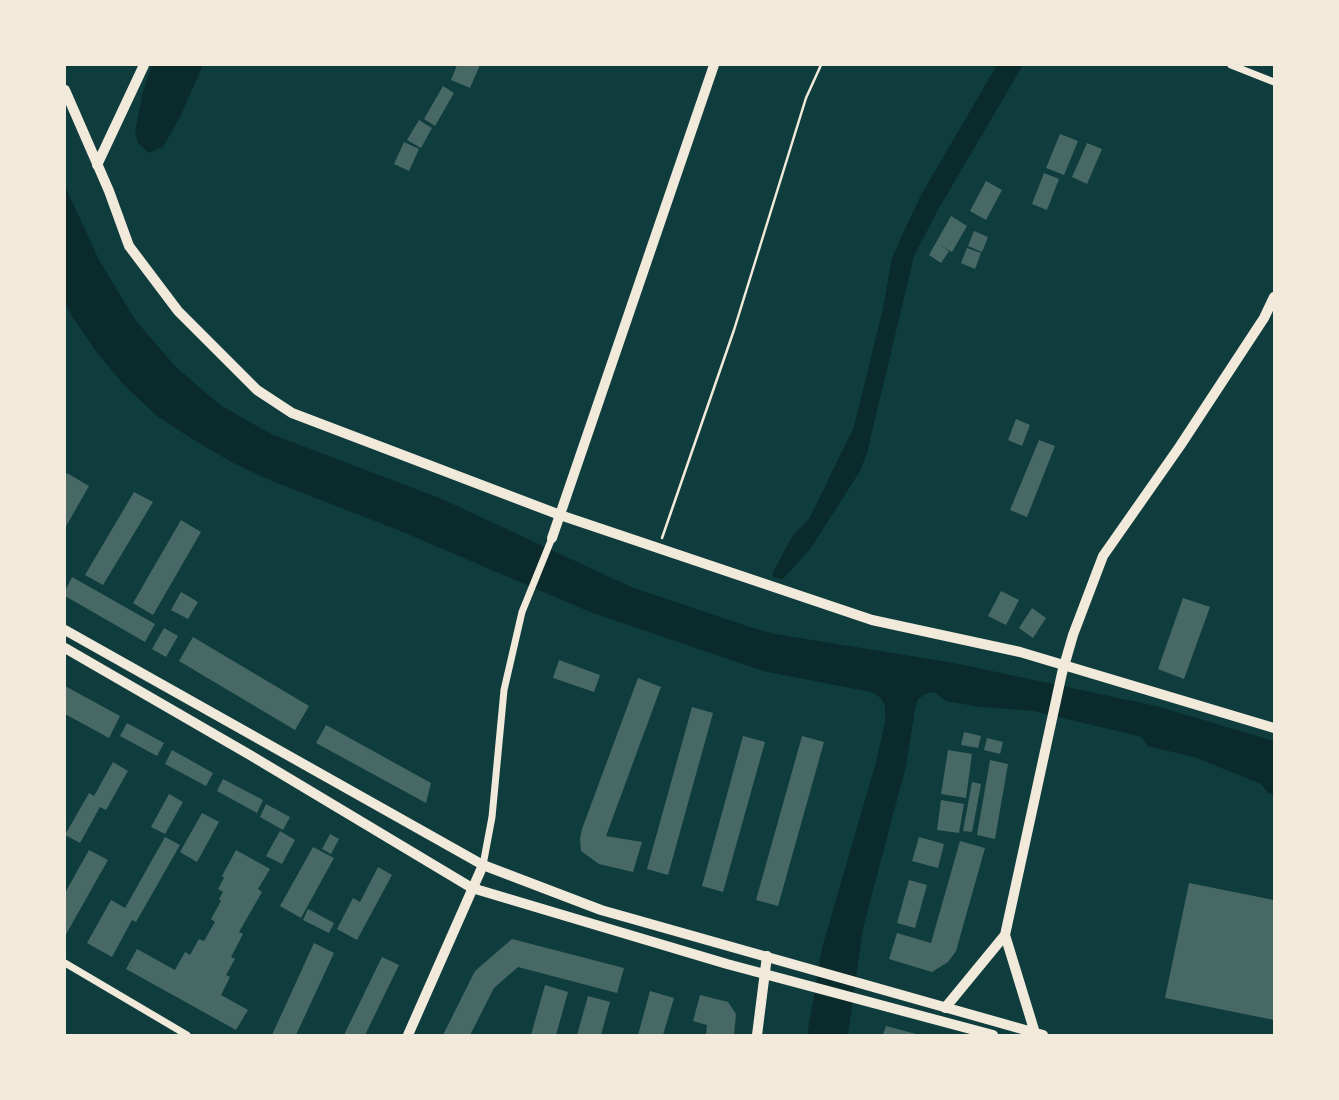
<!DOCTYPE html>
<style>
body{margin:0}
#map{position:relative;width:1339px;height:1100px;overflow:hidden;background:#0f3d3e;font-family:"Titillium Web",sans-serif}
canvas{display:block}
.frame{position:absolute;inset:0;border:66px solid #f1e9da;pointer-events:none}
</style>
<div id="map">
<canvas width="1339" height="1100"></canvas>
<div class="frame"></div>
</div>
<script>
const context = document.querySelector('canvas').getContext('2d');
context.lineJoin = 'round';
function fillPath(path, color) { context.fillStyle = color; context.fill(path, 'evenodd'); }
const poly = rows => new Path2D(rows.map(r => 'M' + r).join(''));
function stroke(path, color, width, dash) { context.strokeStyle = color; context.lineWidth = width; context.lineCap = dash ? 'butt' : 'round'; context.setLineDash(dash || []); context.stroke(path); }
fillPath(poly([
 [152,65,203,65,180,117,163,147,149,153,138,143,135,133,142,95],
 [997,65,1023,65,939,208,914,256,867,453,860,471,811,548,783,579,773,577,773,572,793,535,809,519,854,427,883,308,892,258,899,242,921,195],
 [65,186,99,260,136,321,175,366,220,405,271,434,442,499,631,587,753,628,775,634,954,663,1156,706,1274,741,1274,795,1268,793,1261,784,1194,757,1147,746,1142,737,1034,711,980,707,946,701,934,692,926,694,918,699,915,709,906,766,863,928,848,1035,807,1035,822,948,876,762,885,722,885,706,881,698,871,692,763,671,590,612,403,532,272,481,235,464,197,442,157,416,125,386,98,354,73,318,65,302]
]), '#0a2a2b');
fillPath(poly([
 [457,65,480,65,470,88,451,80],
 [443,86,454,93,435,126,424,119],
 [419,120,432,128,421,148,407,140],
 [1060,134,1078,141,1064,175,1046,168],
 [404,142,419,149,409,171,394,164],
 [1087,143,1102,149,1087,184,1072,177],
 [1044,173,1059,179,1047,210,1032,204],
 [986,181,1002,190,986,220,970,211],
 [951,216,967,226,952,252,939,244,949,251,941,263,929,255],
 [974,231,988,237,982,252,968,246],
 [967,248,981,253,975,269,961,263],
 [1016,419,1030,425,1022,446,1008,440],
 [1039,440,1055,446,1027,517,1010,510],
 [67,473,89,486,65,528,65,477],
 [134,492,153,502,103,585,85,575],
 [181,520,201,532,153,615,133,603],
 [72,577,155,624,145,642,65,596,65,591],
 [1001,591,1019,600,1006,625,988,616],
 [181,592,198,602,188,619,171,610],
 [1183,598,1210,607,1184,679,1158,669],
 [1032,608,1046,618,1033,638,1019,628],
 [164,628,178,636,166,657,152,649],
 [193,637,309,706,295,730,179,661],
 [559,660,600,675,594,692,553,678],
 [638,678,661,687,606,836,642,842,633,872,599,864,581,851,580,839,582,829],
 [65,686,120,716,109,738,65,714],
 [692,707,713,713,668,875,647,869],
 [127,723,164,743,157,756,120,736],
 [326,725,431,783,426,803,316,743],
 [964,732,981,736,978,748,961,745],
 [743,736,765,742,723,892,702,886],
 [802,736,824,742,778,906,756,900],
 [987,738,1003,742,1000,754,984,750],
 [172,750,213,773,206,786,165,764],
 [948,750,972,754,966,798,941,794],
 [990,760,1008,764,995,839,977,835],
 [113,762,128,771,106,810,100,807,80,843,65,835,89,793,94,796],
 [223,779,263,800,257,813,217,791],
 [972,782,981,784,972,832,963,831],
 [169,794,183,802,165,834,151,827],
 [941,800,964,804,959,833,937,830],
 [266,804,290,817,283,830,260,817],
 [202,813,219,822,197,862,180,852],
 [280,831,295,840,282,864,266,856],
 [330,834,339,839,331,854,322,849],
 [165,837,180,845,136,922,132,920,112,957,87,943,111,900,125,908],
 [919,837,944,844,938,868,912,861],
 [960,841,985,848,956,951,948,962,932,972,889,959,897,933,931,943],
 [313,847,334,858,301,918,280,906],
 [89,850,108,860,65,936,65,893],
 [236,850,270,869,258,889,262,892,239,932,243,934,231,957,235,959,226,975,230,977,221,995,248,1010,236,1030,126,969,137,949,175,970,185,952,190,955,199,939,204,941,215,922,211,919,221,901,219,899,223,892,218,889,224,878,222,876],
 [378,867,392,875,357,940,337,929,353,898,360,902],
 [909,880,927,885,915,928,897,923],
 [1189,883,1274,900,1274,1020,1165,998],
 [308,909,334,923,329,933,303,920],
 [512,939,624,968,617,993,518,967,494,988,470,1035,443,1035,475,971],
 [314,943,334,953,296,1035,272,1035],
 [382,957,399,965,365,1035,344,1035],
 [545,985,568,992,556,1035,531,1035],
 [650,991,674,998,663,1035,638,1035],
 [700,995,728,1002,736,1014,734,1035,706,1035,707,1025,693,1021],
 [588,996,610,1002,601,1035,577,1035],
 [886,1026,916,1034,916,1035,883,1035]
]), '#486865');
stroke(poly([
 [662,538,734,330,806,98,821,65]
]), '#f1e9da', 2.5);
stroke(poly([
 [1231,65,1274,82],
 [483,865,492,817,504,690,522,612,552,538],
 [65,963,187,1035]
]), '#f1e9da', 7);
stroke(poly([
 [65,90,109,191,129,246,178,311,257,390,292,413,560,515,872,620,1020,652,1274,728],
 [97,165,144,65],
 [552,538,714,65],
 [65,630,483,865,601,910,1043,1035],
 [1005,935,1035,1033],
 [945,1008,1005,935,1062,673,1073,635,1103,556,1180,446,1264,318,1274,297],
 [408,1035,483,865]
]), '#f1e9da', 10);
stroke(poly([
 [65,648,250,755,472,888,727,964,993,1035],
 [757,1035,767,956]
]), '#f1e9da', 10);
</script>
